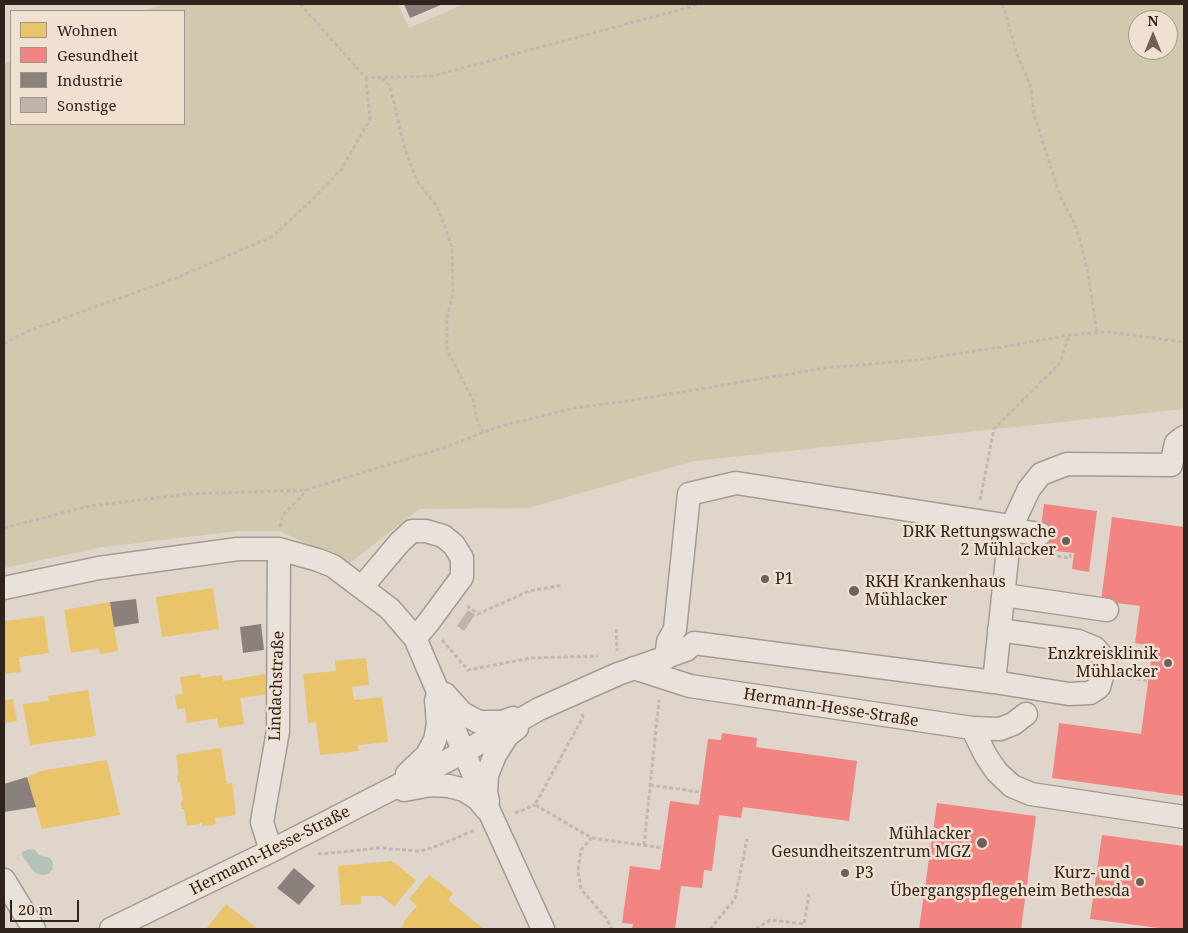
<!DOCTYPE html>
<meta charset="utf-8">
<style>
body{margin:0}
#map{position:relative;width:1188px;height:933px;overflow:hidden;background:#dfd5ca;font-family:"Noto Serif",serif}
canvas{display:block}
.frame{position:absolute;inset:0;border:5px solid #30231e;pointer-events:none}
.legend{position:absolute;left:10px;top:10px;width:175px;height:115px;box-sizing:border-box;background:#f0e0d0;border:1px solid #a39489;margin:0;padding:6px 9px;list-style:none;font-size:15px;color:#30231e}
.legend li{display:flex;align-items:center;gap:10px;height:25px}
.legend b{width:25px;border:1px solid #a39489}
.north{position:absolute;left:1128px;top:10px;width:50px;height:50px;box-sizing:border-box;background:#f0e0d0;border:1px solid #a39489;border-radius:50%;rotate:0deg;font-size:14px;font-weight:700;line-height:20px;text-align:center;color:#30231e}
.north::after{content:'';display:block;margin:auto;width:18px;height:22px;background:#6d615a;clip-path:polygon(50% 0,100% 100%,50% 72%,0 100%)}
.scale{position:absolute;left:10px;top:900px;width:69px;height:22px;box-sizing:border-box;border:2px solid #30231e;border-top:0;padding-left:6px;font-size:15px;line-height:18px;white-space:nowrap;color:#30231e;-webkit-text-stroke:4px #f0e0d0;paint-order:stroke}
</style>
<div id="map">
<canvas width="1188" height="933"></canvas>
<div class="frame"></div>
<ul class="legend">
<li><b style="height:14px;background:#e9c46a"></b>Wohnen</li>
<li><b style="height:14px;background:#f28482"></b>Gesundheit</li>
<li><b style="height:14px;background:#8a817c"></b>Industrie</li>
<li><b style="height:14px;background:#c2b3ab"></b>Sonstige</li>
</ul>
<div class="north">N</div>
<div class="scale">20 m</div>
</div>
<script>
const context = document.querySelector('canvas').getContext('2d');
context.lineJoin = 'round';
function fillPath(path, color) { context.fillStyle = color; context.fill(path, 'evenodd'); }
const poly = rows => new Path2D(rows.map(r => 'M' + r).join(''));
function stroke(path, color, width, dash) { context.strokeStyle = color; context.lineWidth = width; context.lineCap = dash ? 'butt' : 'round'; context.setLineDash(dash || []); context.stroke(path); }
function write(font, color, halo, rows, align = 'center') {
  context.font = font + ' "Noto Serif",serif'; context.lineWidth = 5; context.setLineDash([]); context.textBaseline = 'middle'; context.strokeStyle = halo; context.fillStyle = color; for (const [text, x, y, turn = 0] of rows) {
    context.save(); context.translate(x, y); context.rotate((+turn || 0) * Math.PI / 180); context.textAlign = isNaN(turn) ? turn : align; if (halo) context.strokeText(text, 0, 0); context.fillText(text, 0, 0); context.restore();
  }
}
fillPath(poly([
 [164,4,398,4,409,28,464,4,1184,4,1184,409,694,461,528,508,419,509,349,564,280,531,238,531,103,547,4,568,4,64,11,61,11,124,184,124,184,11,144,11],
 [1138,20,1168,20,1168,50,1138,50]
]), '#d0c9ae');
fillPath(poly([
 [28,849,35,850,39,855,50,858,53,863,52,870,48,874,43,875,38,874,33,871,22,855,22,852]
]), '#b5c2b7');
fillPath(poly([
 [213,588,219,629,162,637,156,597],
 [110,602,118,651,100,654,99,648,71,653,64,610],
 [44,616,49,653,19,657,21,672,4,674,4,621],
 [366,658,369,685,352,687,354,700,382,697,388,742,358,745,359,751,320,755,316,722,308,723,303,674,336,671,335,661],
 [200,674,201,678,222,675,223,681,265,674,268,694,240,698,244,724,219,728,217,718,187,723,185,708,177,709,175,695,183,694,180,677],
 [88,690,96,736,30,745,23,704,49,701,48,696],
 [13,699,17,721,4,723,4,700],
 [221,748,227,784,232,783,236,815,215,818,216,823,214,825,202,826,202,823,187,826,184,809,182,809,181,802,183,800,180,782,178,782,177,775,179,773,176,755],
 [107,760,120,815,42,829,27,777,41,771],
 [392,861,416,880,394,907,382,896,361,896,361,904,341,905,338,866],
 [429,875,453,893,448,900,484,929,400,929,404,924,404,921,417,906,409,899],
 [226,904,258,929,206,929]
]), '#e9c46a');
fillPath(poly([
 [1044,504,1097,511,1089,572,1072,569,1074,553,1038,549],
 [1112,517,1184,527,1184,796,1052,778,1059,723,1141,734,1153,646,1135,643,1140,606,1101,601],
 [722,733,757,738,756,747,857,761,849,821,743,807,741,818,719,815,712,871,704,870,702,888,681,886,675,929,632,929,633,924,622,923,630,866,660,870,670,801,699,805,708,739,721,740],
 [937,803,1036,816,1021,929,919,929],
 [1102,835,1184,846,1184,929,1167,929,1090,919]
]), '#f28482');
fillPath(poly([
 [404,4,443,4,410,18],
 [136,599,139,623,114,627,110,602],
 [261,624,264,650,243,653,240,627],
 [27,777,36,807,4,812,4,784],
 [294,868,315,886,299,905,277,888]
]), '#8a817c');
fillPath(poly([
 [468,610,475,615,464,631,457,626]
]), '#c2b3ab');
const minor = poly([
 [1010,530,1040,534],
 [362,587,400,542,412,531,426,531,443,536,454,545,462,558,462,577,428,623,415,638],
 [4,588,99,568,238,549,279,549,318,560,333,566,390,609,415,638,490,813,543,929],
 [1004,595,1107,610],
 [666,658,668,642,675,629,689,494,736,483,1011,526],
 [634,668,690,686,972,728,1000,729,1013,724,1026,714],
 [994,682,1010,530,1029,489,1041,474,1067,464,1171,465,1176,443,1184,437],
 [445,694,462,713,479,722,502,722,513,718],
 [972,728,986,756,997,772,1012,786,1031,794,1184,817],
 [407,774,427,755,435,740,438,724,436,700],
 [404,790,431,785,449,786,464,790,478,799,486,809],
 [488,801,486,793,487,775,495,755,507,736,517,728],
 [271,851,262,822,278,731,279,549],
 [4,880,34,929],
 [111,929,271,851,374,798,464,752,539,709,618,674,686,650,694,643,994,682,1069,694,1090,693,1099,687,1103,673,1104,658,1095,648,1078,641,999,630]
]);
stroke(minor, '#a49b94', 25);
stroke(poly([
 [300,4,366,78,433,76,701,4],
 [1003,4,1017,55,1031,87,1034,114,1060,196,1074,222,1082,247,1088,274,1097,333],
 [382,78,390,86,404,146,417,181,438,208,452,247,453,295,447,317,447,350,473,400,478,424,484,433],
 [4,344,28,331,176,278,273,236,313,199,341,170,370,119,366,78],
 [980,500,994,429,1060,363,1069,335],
 [280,527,282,516,301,497,306,490],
 [4,528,90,506,187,494,306,490,446,447,497,427,574,408,628,401,825,368,917,360,1014,345,1069,335,1108,332,1184,342],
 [1051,555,1070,558,1071,553],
 [467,606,478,614,529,591,563,585],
 [616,629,617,651],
 [442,640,468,670,531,658,598,656],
 [1124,677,1149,681],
 [582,714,583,717,535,805,592,838,581,850,578,871,581,889,606,918,612,929],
 [650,785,700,792],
 [515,813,535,805],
 [592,838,663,848],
 [644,845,659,700],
 [318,853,321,854,379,848,420,851,432,848,475,830],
 [710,929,735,899,747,839],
 [756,929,770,920,804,924,809,894]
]), '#c0b9b3', 3, [4, 2.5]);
stroke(minor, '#e8e2db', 22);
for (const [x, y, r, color] of [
 [1066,541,5,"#6d615a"],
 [765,579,5,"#6d615a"],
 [854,591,6,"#6d615a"],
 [1168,663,5,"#6d615a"],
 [982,843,6,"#6d615a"],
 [845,873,5,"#6d615a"],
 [1140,882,5,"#6d615a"]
]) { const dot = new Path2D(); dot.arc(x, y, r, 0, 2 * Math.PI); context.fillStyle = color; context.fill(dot); stroke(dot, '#f0e0d0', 2); }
write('16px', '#30231e', '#f0e0d0', [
 ["DRK Rettungswache",1056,532],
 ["2 Mühlacker",1056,550],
 ["P1",775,579,"left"],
 ["RKH Krankenhaus",865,582,"left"],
 ["Mühlacker",865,600,"left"],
 ["Enzkreisklinik",1158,654],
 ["Mühlacker",1158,672],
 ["Mühlacker",971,834],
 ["Gesundheitszentrum MGZ",971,852],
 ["P3",855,873,"left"],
 ["Kurz- und",1130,873],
 ["Übergangspflegeheim Bethesda",1130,891]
], 'right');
write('16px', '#30231e', '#f0e0d0', [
 ["Lindachstraße",277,686,-88],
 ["Hermann-Hesse-Straße",831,708,9],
 ["Hermann-Hesse-Straße",270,851,-27]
]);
</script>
